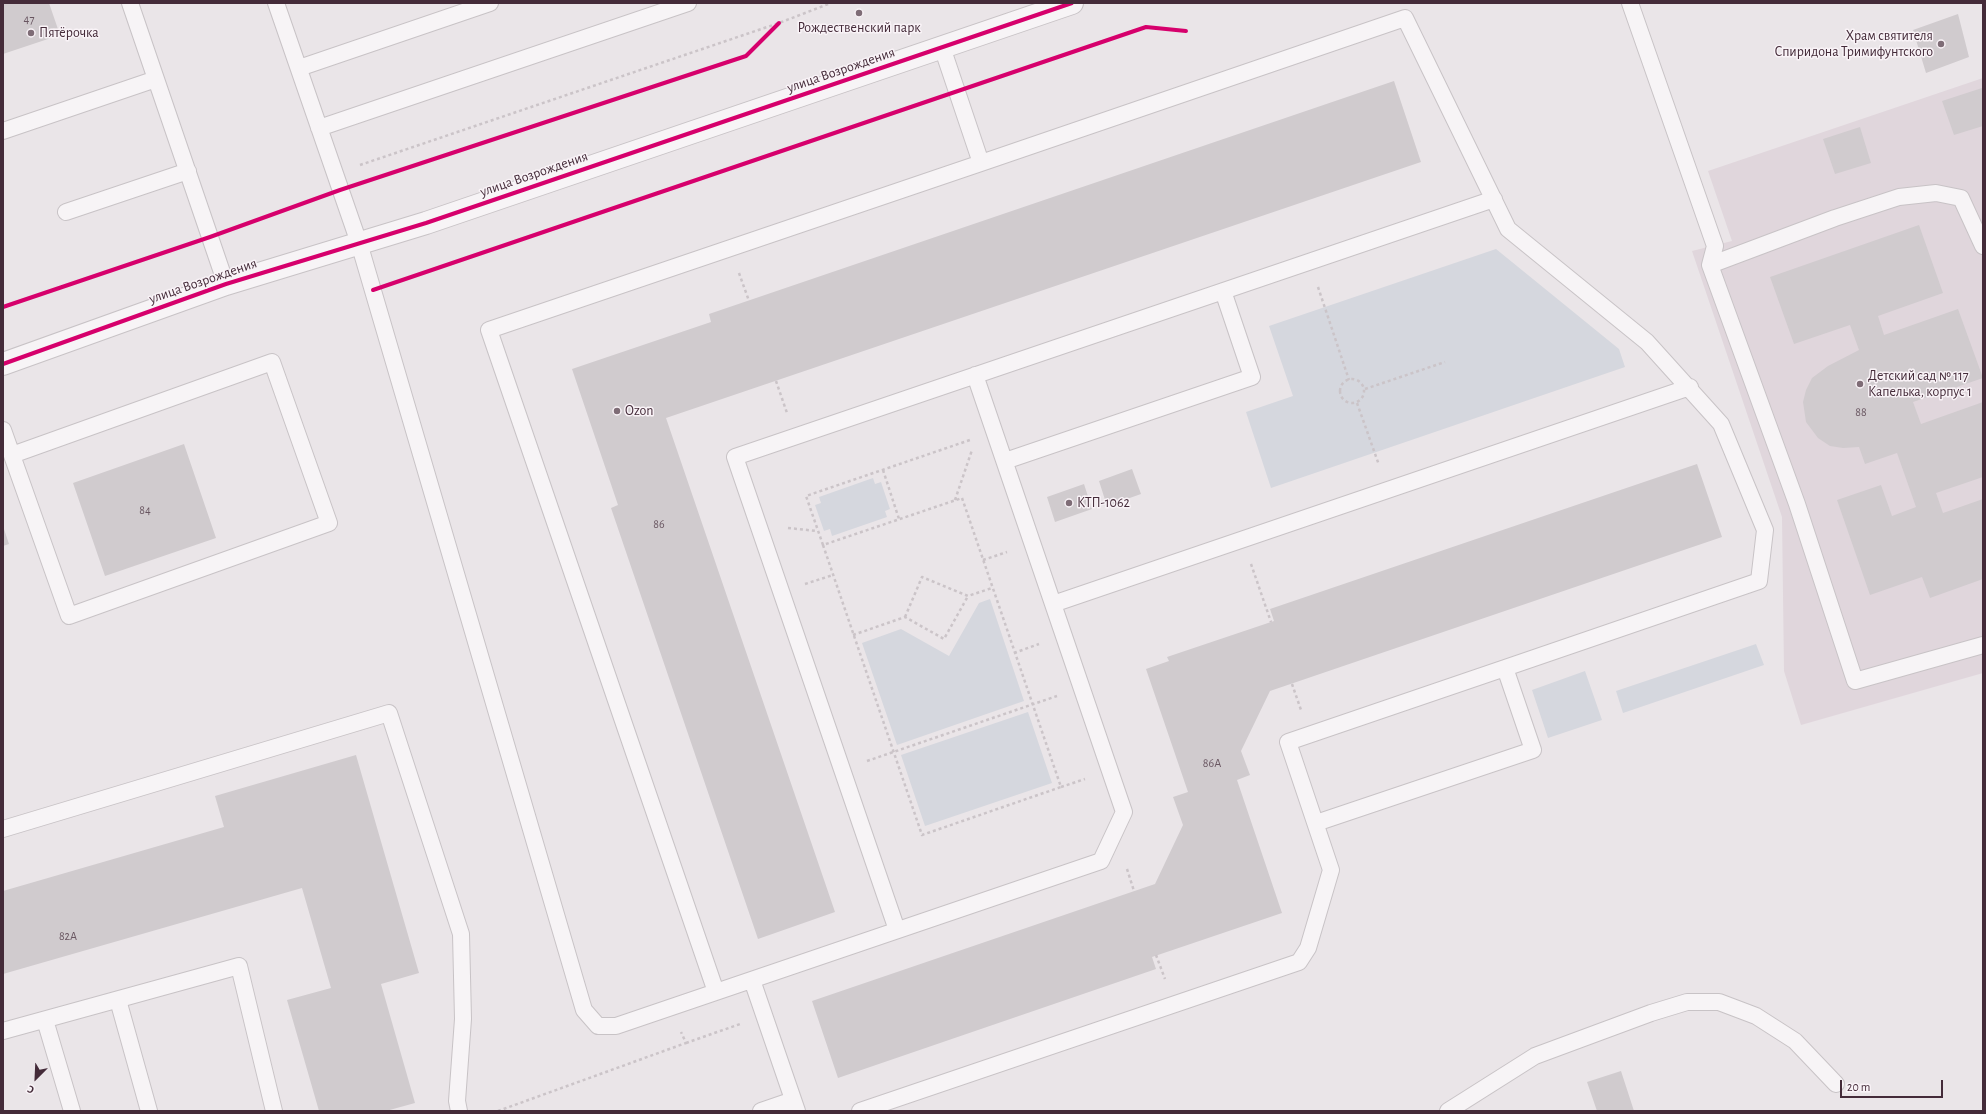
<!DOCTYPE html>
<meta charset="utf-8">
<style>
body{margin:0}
#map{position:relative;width:1986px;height:1114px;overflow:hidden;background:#eae5e8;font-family:"Alegreya Sans",sans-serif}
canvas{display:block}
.frame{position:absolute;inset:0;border:4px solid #442b39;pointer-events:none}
.north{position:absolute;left:16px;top:1058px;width:40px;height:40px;-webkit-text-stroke:3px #f9f3f7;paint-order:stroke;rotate:204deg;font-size:11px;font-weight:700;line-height:16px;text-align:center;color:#442b39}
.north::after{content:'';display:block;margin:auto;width:14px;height:18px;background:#442b39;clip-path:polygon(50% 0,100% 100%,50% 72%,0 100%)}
.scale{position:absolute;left:1840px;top:1080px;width:103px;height:18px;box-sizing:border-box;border:2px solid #442b39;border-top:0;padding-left:5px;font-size:12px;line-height:14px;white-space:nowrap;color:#442b39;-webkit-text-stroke:3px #f9f3f7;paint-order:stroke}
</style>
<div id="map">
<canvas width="1986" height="1114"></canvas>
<div class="frame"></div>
<div class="north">С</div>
<div class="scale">20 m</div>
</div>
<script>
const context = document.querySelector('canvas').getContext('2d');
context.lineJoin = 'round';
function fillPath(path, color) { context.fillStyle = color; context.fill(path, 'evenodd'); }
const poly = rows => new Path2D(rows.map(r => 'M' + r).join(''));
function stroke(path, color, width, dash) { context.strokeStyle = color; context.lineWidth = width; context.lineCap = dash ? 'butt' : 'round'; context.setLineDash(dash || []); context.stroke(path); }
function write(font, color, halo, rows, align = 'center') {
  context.font = font + ' "Alegreya Sans",sans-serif'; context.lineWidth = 3; context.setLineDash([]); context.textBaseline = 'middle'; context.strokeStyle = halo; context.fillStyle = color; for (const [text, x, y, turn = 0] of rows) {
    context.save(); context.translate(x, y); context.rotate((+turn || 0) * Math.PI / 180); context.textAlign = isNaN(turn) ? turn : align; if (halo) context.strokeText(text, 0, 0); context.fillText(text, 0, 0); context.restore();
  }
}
fillPath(poly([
 [1983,78,1983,673,1801,725,1784,671,1782,517,1692,251,1732,241,1708,171]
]), '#e0d6dc');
fillPath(poly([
 [1496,249,1619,349,1625,367,1271,488,1246,412,1293,396,1269,326],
 [873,478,875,484,881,482,890,509,885,511,887,517,832,536,830,529,824,531,815,505,821,503,819,497],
 [990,599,1024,701,897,745,862,643,901,629,949,656,979,603],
 [1756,644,1764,665,1623,713,1616,691],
 [1585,671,1602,720,1548,738,1532,690],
 [1028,712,1052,783,925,826,901,755]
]), '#d5d7de');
fillPath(poly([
 [3,3,49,3,60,35,3,54],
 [1958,14,1969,57,1926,73,1913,30],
 [1394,81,1421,162,666,418,835,912,758,939,611,508,618,505,572,369,711,322,709,314],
 [1982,88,1983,126,1954,135,1942,101],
 [1860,127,1871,163,1835,174,1823,139],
 [1919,225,1943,293,1878,316,1884,335,1958,309,1983,378,1913,402,1921,424,1983,402,1983,477,1936,493,1943,513,1983,499,1983,579,1930,598,1922,577,1870,595,1837,500,1881,485,1892,516,1916,507,1897,453,1865,464,1859,447,1843,448,1830,446,1818,438,1806,422,1803,402,1806,390,1812,378,1828,366,1859,350,1850,325,1794,344,1770,277],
 [184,444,216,538,105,576,73,483],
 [1697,464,1722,537,1270,691,1241,751,1250,775,1237,780,1282,913,1152,957,1156,969,838,1078,812,1001,1155,884,1183,825,1173,797,1188,792,1146,669,1169,661,1167,657,1274,621,1270,609],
 [1132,469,1141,494,1107,506,1099,481],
 [1084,484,1092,509,1055,522,1047,497],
 [3,526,9,544,3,546],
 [356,755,419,973,381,984,415,1103,386,1111,319,1111,287,1000,331,988,302,888,3,974,3,891,224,827,215,796],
 [1621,1071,1634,1111,1597,1111,1587,1082]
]), '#d0cbce');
const service = poly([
 [130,3,226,284],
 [276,3,359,243,584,1010,598,1026,616,1026,1101,861,1124,812,1053,604,1690,387],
 [1630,3,1715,246,1710,265,1797,504,1855,681,1983,645],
 [942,47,981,163,1405,18,1508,229,1647,342,1721,424,1765,530,1759,581,1505,668,1533,750,1316,823],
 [299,68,490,3],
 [319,128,688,3],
 [3,131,156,79],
 [66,212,188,171],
 [1710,265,1835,218,1899,197,1936,193,1961,198,1983,246],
 [975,375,1053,604],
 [3,430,69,616,329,523,272,362,12,455],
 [1005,461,1252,377,1223,291],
 [3,829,389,713,461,934,463,1019,457,1101,459,1111],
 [897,930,735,457,1494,199],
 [752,980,797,1111],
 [716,992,489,330,981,163],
 [118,1000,149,1111],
 [45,1020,72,1111],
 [3,1031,239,966,274,1111],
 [761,1111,793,1100],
 [860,1111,1299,962,1308,948,1331,870,1288,742,1505,668],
 [1448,1111,1535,1056,1651,1013,1687,1002,1719,1002,1756,1016,1795,1041,1836,1084]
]);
const minor = poly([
 [3,364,226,284,426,223,1072,3]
]);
stroke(service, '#c8c3c6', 18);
stroke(minor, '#c8c3c6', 24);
stroke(poly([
 [360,165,779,23,831,3],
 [739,273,749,301],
 [1318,287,1349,380],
 '1340 391a12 12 0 1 1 24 0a12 12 0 1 1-24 0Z',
 [776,381,787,413],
 [1365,389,1445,362],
 [1357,403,1379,465],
 [883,470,899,519],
 [962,498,1061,787,922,835,823,545,962,498],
 [955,500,972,450],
 [788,528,817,531],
 [823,545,806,496,970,440],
 [983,560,1007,552],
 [1251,564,1271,622],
 [805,584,833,575],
 [905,617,922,577,968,596,992,588],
 [853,635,905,617,944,639,968,596],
 [1014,653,1039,644],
 [1292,684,1301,710],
 [867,761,1057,696],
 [1061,787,1085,779],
 [1127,869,1134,891],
 [1156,955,1165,979],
 [686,1043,740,1024],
 [498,1111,686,1043,681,1032]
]), '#cbc4c8', 2.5, [3, 3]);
stroke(service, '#f7f4f6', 16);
stroke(minor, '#f7f4f6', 22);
stroke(poly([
 [373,290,1146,27,1186,31],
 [3,307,210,237,340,190,746,56,779,23],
 [3,364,226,284,426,223,1072,3]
]), '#d6006c', 4);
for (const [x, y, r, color] of [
 [859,13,4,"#7e6c76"],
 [31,33,4,"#7e6c76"],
 [1941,44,4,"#7e6c76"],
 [1860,384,4,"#7e6c76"],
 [617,411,4,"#7e6c76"],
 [1069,503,4,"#7e6c76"]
]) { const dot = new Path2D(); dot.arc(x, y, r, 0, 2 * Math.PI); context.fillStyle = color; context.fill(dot); stroke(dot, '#f9f3f7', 1.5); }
write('12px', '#685560', null, [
 ["47",29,19],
 ["88",1861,412],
 ["84",145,510],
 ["86",659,524],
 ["86А",1212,763],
 ["82А",68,936]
]);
write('14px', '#442b39', '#f9f3f7', [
 ["Рождественский парк",859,28,"center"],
 ["Пятёрочка",39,33],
 ["Храм святителя",1933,36,"right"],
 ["Спиридона Тримифунтского",1933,52,"right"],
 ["Детский сад № 117",1868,376],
 ["Капелька, корпус 1",1868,392],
 ["Ozon",625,411],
 ["КТП-1062",1077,503]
], 'left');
write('14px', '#442b39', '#f9f3f7', [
 ["улица Возрождения",841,70,-19],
 ["улица Возрождения",534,174,-19],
 ["улица Возрождения",203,281,-19]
]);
</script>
